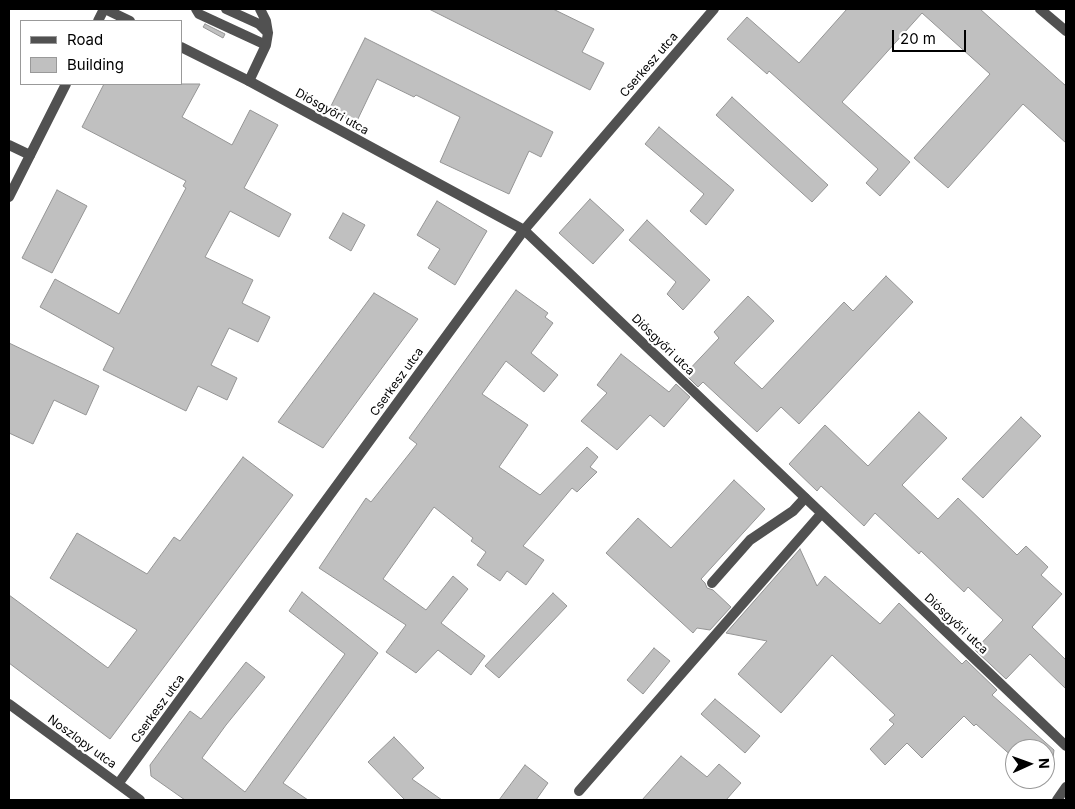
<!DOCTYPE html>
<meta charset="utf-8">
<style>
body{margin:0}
#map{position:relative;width:1075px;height:809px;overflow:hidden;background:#fff;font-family:Inter,sans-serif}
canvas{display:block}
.frame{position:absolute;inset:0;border:10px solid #000;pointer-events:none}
.legend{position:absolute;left:20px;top:20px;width:162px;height:65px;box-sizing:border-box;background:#fff;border:1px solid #999;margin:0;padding:6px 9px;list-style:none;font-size:15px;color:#000}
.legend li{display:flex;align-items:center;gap:10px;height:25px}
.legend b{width:25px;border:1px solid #999}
.north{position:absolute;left:1005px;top:739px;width:50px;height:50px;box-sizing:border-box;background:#fff;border:1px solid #999;border-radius:50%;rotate:88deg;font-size:14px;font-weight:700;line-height:20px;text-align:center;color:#000}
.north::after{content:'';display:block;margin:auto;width:18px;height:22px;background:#000;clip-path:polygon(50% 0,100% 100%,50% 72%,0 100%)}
.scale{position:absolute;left:892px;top:30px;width:74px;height:22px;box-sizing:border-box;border:2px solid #000;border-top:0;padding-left:6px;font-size:15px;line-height:18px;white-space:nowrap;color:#000;-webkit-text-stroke:4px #fff;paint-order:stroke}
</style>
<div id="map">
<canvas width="1075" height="809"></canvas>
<div class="frame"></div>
<ul class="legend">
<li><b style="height:6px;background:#515151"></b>Road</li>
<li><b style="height:14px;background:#c0c0c0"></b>Building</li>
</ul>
<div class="north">N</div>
<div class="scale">20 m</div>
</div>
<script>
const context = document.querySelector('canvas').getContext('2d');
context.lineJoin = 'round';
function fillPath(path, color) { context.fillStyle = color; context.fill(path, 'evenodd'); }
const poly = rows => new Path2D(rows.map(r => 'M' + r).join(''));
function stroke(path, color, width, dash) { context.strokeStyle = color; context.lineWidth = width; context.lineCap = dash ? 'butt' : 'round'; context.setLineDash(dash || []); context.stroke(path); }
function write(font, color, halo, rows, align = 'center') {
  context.font = font + ' Inter,sans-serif'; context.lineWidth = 4.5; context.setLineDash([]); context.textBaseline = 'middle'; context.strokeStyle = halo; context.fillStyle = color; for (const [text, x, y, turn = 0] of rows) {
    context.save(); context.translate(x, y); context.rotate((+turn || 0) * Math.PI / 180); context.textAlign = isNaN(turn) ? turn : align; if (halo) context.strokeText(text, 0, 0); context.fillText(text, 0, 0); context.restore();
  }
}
const building = poly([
 [429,9,553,9,594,29,582,52,604,63,590,90,429,9],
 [847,9,980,9,1066,86,1066,143,1023,104,948,188,914,158,990,74,922,13,842,102,910,162,880,196,866,183,878,169,769,71,767,74,727,39,747,17,799,63,847,9],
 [205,24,225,34,223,38,203,27,205,24],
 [365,38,553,132,541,157,529,151,509,194,440,162,460,117,416,95,414,97,377,79,356,123,329,110,365,38],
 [104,84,200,84,182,117,232,145,250,110,278,125,244,188,291,214,279,237,230,211,205,257,253,280,242,303,270,317,258,342,229,328,211,365,237,378,227,400,198,386,186,411,103,370,114,348,40,307,55,279,119,314,186,188,183,186,186,181,82,127,104,84],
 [732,97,828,185,812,202,716,115,732,97],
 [659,127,734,190,706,225,690,211,704,194,645,144,659,127],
 [57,190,87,206,52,273,22,258,57,190],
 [590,199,624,230,593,264,559,233,590,199],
 [437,201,487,231,455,285,428,268,440,249,417,235,437,201],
 [343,213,365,225,351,251,329,238,343,213],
 [647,220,710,280,683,310,667,294,676,282,629,240,647,220],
 [886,276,913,302,799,424,781,407,757,432,703,382,698,387,685,374,719,338,714,332,748,296,774,321,734,363,762,389,844,302,853,311,886,276],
 [516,290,548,313,545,317,553,323,531,353,558,375,544,392,506,361,482,394,528,425,499,467,540,495,587,447,598,457,590,467,597,472,577,492,572,488,523,546,544,560,526,585,507,571,500,581,477,565,486,552,471,541,473,538,434,507,383,579,426,610,453,576,468,589,441,623,485,656,471,675,438,650,416,673,386,652,406,625,319,568,366,498,371,502,417,444,409,438,516,290],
 [374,293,418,319,323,448,278,422,374,293],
 [9,343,99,386,86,415,54,400,33,444,9,433,9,343],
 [621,354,669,392,676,384,690,397,664,427,650,415,617,450,581,421,607,393,597,385,621,354],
 [919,412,947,438,902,485,938,519,958,498,1017,555,1026,546,1048,567,1041,575,1062,594,1032,627,1066,660,1066,689,1030,654,1006,679,975,650,1003,620,968,587,964,592,921,551,919,554,875,513,864,526,821,486,817,491,789,464,825,425,868,466,919,412],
 [1021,417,1041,436,983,498,962,479,1021,417],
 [243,457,293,495,110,739,9,663,9,595,108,668,137,630,50,578,77,533,147,574,174,537,180,541,243,457],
 [734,480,765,509,701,579,705,583,707,588,713,590,731,607,710,630,697,628,693,633,606,553,638,518,671,548,734,480],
 [800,549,817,586,825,576,880,624,899,603,962,664,966,660,997,690,992,695,1054,750,1053,758,1045,767,1045,749,1015,749,1015,759,976,724,974,726,964,716,922,758,907,743,885,765,870,749,894,724,889,720,895,715,832,655,781,713,738,674,767,641,726,633,800,549],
 [302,592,378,653,283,783,308,800,185,800,151,776,150,765,190,711,201,719,246,662,265,677,226,725,202,758,245,792,345,654,289,611,302,592],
 [553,593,567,606,499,678,485,666,553,593],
 [654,648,670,661,643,694,627,680,654,648],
 [715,699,760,736,745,753,701,714,715,699],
 [394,737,424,768,412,779,442,800,405,800,368,762,394,737],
 [681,756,707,777,719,764,741,783,726,800,642,800,681,756],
 [525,765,548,783,536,800,499,800,525,765]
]);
fillPath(building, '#c0c0c0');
stroke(building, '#959595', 1);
stroke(poly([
 [196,9,199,14,266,45],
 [226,9,259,24,268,33,266,45,249,81],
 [260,9,266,21,268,33],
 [9,145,30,155],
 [712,583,750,540,793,511,805,498],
 [579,791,821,514]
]), '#515151', 10);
stroke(poly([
 [105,9,130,21],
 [181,47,249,81,524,230,1066,746],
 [9,704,140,800],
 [118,784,524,230,714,9],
 [1057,800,1066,787]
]), '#515151', 10);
stroke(poly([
 [1040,9,1066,31],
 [98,21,104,9],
 [9,197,66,84]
]), '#515151', 10);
write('12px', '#000', '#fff', [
 ["Cserkesz utca",649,65,-49],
 ["Diósgyőri utca",332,112,29],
 ["Diósgyőri utca",663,345,44],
 ["Cserkesz utca",397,382,-54],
 ["Diósgyőri utca",956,624,43],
 ["Cserkesz utca",158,709,-54],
 ["Noszlopy utca",82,742,36]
]);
</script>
